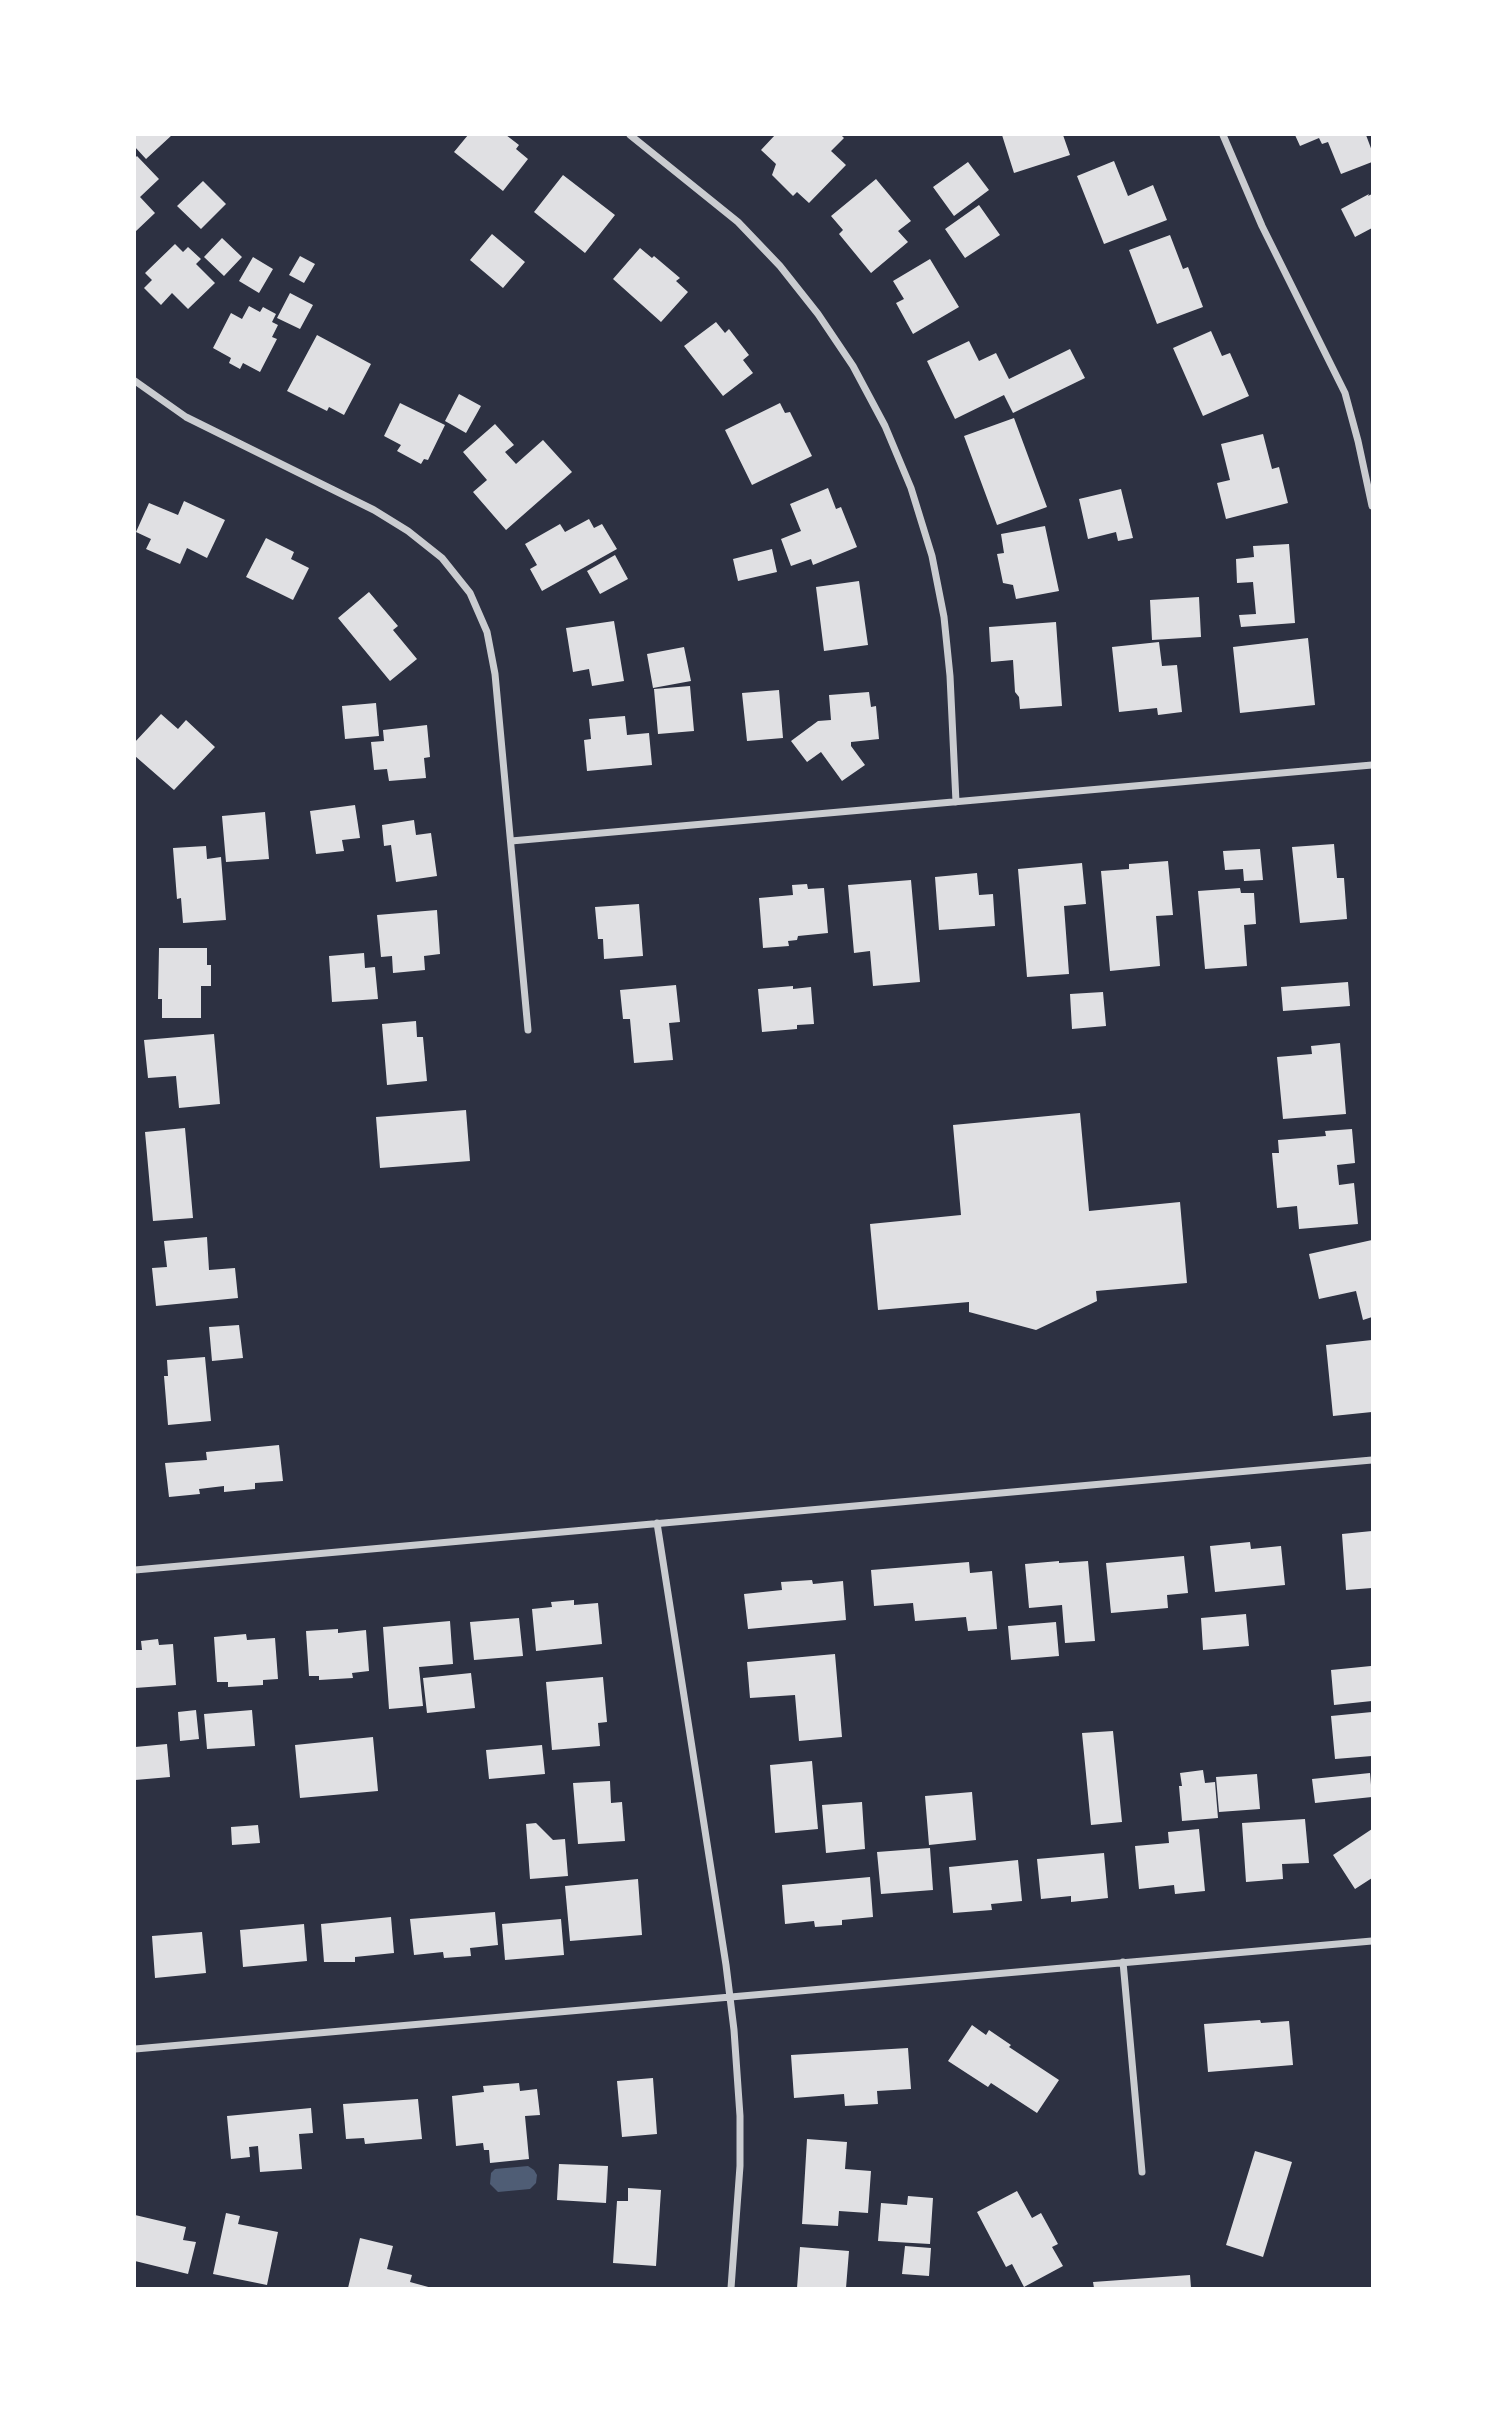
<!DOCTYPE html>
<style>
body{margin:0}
#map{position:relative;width:1507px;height:2423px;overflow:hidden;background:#2d3142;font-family:Cabin,sans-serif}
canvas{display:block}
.frame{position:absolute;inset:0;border:136px solid #fff;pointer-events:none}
</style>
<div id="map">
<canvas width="1507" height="2423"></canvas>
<div class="frame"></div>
</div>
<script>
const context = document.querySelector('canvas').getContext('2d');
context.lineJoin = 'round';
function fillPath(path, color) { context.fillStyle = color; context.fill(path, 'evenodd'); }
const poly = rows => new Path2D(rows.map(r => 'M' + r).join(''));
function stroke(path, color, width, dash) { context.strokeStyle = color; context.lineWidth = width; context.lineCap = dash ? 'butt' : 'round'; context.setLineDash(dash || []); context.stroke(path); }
fillPath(poly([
 [528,2166,534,2170,537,2175,536,2183,530,2189,498,2192,490,2184,491,2173,495,2169]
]), '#4f5d75');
fillPath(poly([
 [135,135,172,135,146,159,135,147],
 [468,135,506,135,519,145,516,149,528,159,503,191,454,152],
 [775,135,841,135,844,138,831,151,846,165,809,203,797,192,793,196,772,175,776,164,761,150],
 [1002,135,1063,135,1070,155,1014,173],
 [1295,135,1366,135,1372,151,1372,162,1341,174,1328,142,1322,144,1319,138,1300,146],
 [137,156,159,179,140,197,155,213,135,232,135,158],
 [1114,161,1128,196,1153,185,1167,220,1104,244,1077,176],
 [968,162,989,190,954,216,933,187],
 [563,175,615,215,585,253,534,212],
 [876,179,911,221,898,231,908,242,871,273,839,234,843,230,831,216],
 [203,181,226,204,201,229,177,206],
 [1369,194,1368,196,1372,194,1372,228,1355,237,1341,209],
 [979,205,1000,235,965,258,945,229],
 [492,234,525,262,503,288,470,260],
 [1170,235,1183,269,1188,267,1203,307,1157,324,1129,250],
 [222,238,242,257,224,276,204,257],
 [175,244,183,252,188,247,201,259,196,264,215,283,188,309,172,293,161,305,144,288,152,280,145,273],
 [640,248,652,258,654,256,680,278,676,281,688,292,661,322,613,279],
 [300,256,315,264,304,283,289,275],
 [253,257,273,269,259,293,239,281],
 [930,259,959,307,913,334,896,303,904,299,893,281],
 [290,293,313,305,300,329,277,318],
 [249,306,260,312,263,307,276,314,272,322,278,325,272,337,277,339,260,372,243,363,240,369,229,363,231,358,213,348,231,313,242,319],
 [716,322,725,333,729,329,749,355,743,360,753,373,723,396,684,346],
 [1211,331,1222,356,1230,353,1249,396,1203,416,1173,348],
 [317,335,371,364,344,415,329,407,327,411,287,391],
 [969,341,979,361,996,353,1009,379,1070,349,1085,378,1013,413,1004,395,955,419,927,361],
 [459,394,481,406,466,433,445,421],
 [400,403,445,425,428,460,424,459,421,464,397,451,401,445,384,436],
 [780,403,785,413,790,412,812,456,752,485,725,430],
 [1014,418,1047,507,997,525,964,436],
 [495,424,514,445,505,452,516,464,543,440,572,472,506,530,473,492,487,480,463,452],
 [1263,434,1272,469,1279,467,1288,503,1226,519,1217,483,1230,480,1221,444],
 [828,488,836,509,841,507,857,547,813,565,811,559,791,566,781,539,801,531,790,504],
 [1121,489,1133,538,1118,541,1116,532,1088,539,1079,499],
 [184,501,225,520,207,558,187,548,180,564,146,549,151,539,136,532,149,503,178,515],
 [589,519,594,528,602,524,617,549,542,591,530,569,537,565,525,544,560,524,565,532],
 [1045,526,1059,591,1016,599,1013,585,1003,583,997,554,1004,553,1001,534],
 [266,538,294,552,291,559,309,568,293,600,246,577],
 [1289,544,1295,623,1241,627,1239,615,1256,614,1253,582,1237,583,1236,559,1254,557,1253,546],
 [772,549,777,572,738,581,733,559],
 [615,555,628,579,600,594,587,571],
 [859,581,868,645,824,651,816,587],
 [369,592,398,626,393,630,417,659,390,681,338,618],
 [1199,597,1201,637,1152,640,1150,600],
 [614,621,624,681,592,686,589,669,573,672,566,628],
 [1056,622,1062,706,1020,709,1019,697,1015,692,1013,660,991,662,989,627],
 [1308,638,1315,705,1240,713,1233,647],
 [1159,642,1162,666,1177,665,1182,712,1158,715,1157,708,1119,712,1112,647],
 [684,647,691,681,653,688,647,654],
 [690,686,694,731,658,734,654,689],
 [779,690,783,738,747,741,742,693],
 [869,692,871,707,876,706,879,739,851,742,851,746,865,765,842,781,821,752,807,762,791,741,818,721,831,720,829,695],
 [376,703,379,736,345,739,342,706],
 [161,714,178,729,186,720,215,747,174,790,135,756,135,742],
 [625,716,627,735,649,733,652,765,587,771,584,740,591,739,589,719],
 [427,725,430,757,424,758,426,778,389,781,387,769,374,770,371,742,384,741,383,730],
 [355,805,360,838,342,840,344,851,316,854,310,811],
 [265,812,269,859,226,862,222,816],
 [414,820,416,835,431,833,437,876,396,882,391,845,384,846,382,825],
 [1334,844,1337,878,1344,878,1347,919,1300,923,1292,847],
 [206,846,207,859,221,857,226,920,183,923,181,898,177,899,173,848],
 [1260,849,1263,880,1244,881,1243,869,1225,870,1223,851],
 [1168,861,1173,915,1156,916,1160,966,1110,971,1101,871,1129,869,1129,864],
 [1082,863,1086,904,1064,906,1069,974,1027,977,1018,869],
 [977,873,979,895,993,894,995,926,939,930,935,877],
 [911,880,920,982,873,986,870,951,854,953,848,885],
 [807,884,808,889,824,888,828,933,798,936,797,940,788,941,789,946,763,948,759,898,793,895,792,885],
 [1240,888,1241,893,1254,893,1256,924,1244,925,1247,966,1205,969,1198,891],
 [639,904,643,956,604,959,603,939,598,939,595,907],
 [437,910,440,954,424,956,425,970,393,973,392,956,381,957,377,915],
 [159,948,207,948,207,965,211,965,211,986,201,986,201,1018,162,1018,162,999,158,999],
 [364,953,365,968,375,967,378,999,332,1002,329,956],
 [1348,982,1350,1006,1283,1011,1281,987],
 [676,985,680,1022,669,1023,673,1060,634,1063,630,1019,623,1019,620,990],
 [793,986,793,989,811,987,814,1024,797,1025,797,1029,762,1032,758,989],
 [1103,992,1106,1026,1072,1029,1070,994],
 [416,1021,417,1037,423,1037,427,1081,387,1085,382,1024],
 [214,1034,220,1104,179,1108,176,1076,148,1078,144,1040],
 [1340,1043,1346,1114,1283,1119,1277,1057,1312,1054,1311,1046],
 [466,1110,470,1161,380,1168,376,1117],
 [1080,1113,1089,1211,1180,1202,1187,1283,1096,1291,1097,1301,1036,1330,969,1312,969,1302,878,1310,870,1224,961,1215,953,1125],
 [185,1128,193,1218,153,1221,145,1132],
 [1352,1129,1355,1163,1337,1165,1339,1185,1354,1183,1358,1224,1299,1229,1297,1206,1277,1208,1272,1153,1279,1153,1278,1140,1326,1136,1325,1131],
 [207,1237,209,1270,235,1268,238,1298,156,1306,152,1268,167,1267,164,1241],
 [1372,1240,1372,1317,1363,1320,1356,1291,1319,1299,1309,1254],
 [239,1325,243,1358,212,1361,209,1327],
 [1372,1340,1372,1412,1333,1416,1326,1345],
 [205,1357,211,1421,168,1425,164,1376,168,1376,167,1360],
 [279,1445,283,1481,255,1483,255,1489,224,1492,224,1486,199,1489,200,1494,169,1497,165,1463,207,1460,206,1452],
 [1372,1531,1372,1588,1346,1590,1342,1534],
 [1250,1542,1251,1549,1281,1546,1285,1585,1215,1592,1210,1546],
 [1184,1556,1188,1593,1167,1595,1168,1608,1111,1613,1106,1563],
 [1059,1561,1059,1563,1088,1561,1095,1641,1065,1643,1062,1605,1029,1608,1025,1564],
 [969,1562,970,1573,992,1571,997,1629,968,1631,966,1617,915,1621,913,1603,874,1606,871,1570],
 [812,1580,813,1584,843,1581,846,1620,748,1629,744,1594,782,1590,781,1582],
 [574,1600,574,1605,598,1603,602,1644,536,1651,532,1609,552,1607,551,1602],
 [1246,1614,1249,1646,1203,1650,1201,1618],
 [519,1618,523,1656,474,1660,470,1622],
 [450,1621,453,1664,419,1667,423,1706,389,1709,383,1627],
 [1056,1622,1059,1656,1011,1660,1008,1626],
 [338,1629,338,1633,366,1630,369,1671,352,1673,353,1678,319,1680,319,1676,309,1676,306,1631],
 [246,1634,247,1640,275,1638,278,1679,263,1680,263,1685,228,1687,228,1682,217,1682,214,1637],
 [158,1639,159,1645,173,1644,176,1685,135,1688,135,1650,142,1650,141,1641],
 [835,1654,842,1737,799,1741,795,1695,750,1698,747,1662],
 [1371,1666,1372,1701,1334,1705,1331,1670],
 [471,1673,475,1708,427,1713,423,1678],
 [603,1677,607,1722,598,1723,600,1746,552,1750,546,1682],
 [196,1710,199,1739,180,1741,178,1712],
 [252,1710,255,1746,207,1749,204,1714],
 [1372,1712,1372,1756,1335,1759,1331,1716],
 [1113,1731,1122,1822,1091,1825,1082,1733],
 [373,1737,378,1791,300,1798,295,1745],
 [167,1744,170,1777,135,1780,135,1747],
 [542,1745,545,1774,489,1779,486,1750],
 [812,1761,818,1829,775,1833,770,1765],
 [1203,1770,1205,1783,1215,1782,1218,1818,1182,1821,1179,1786,1182,1786,1180,1773],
 [1370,1773,1372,1797,1315,1803,1312,1779],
 [1257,1774,1260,1809,1219,1812,1216,1777],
 [610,1781,611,1803,622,1802,625,1841,578,1844,573,1783],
 [972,1792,976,1840,929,1845,925,1796],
 [862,1802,865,1849,826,1853,822,1805],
 [1305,1819,1309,1863,1282,1864,1283,1879,1246,1882,1242,1823],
 [536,1823,553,1840,565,1839,568,1876,530,1879,526,1824],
 [258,1825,260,1843,232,1845,231,1827],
 [1199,1829,1205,1891,1175,1894,1174,1885,1139,1889,1135,1846,1169,1843,1168,1832],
 [1372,1829,1372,1878,1355,1889,1333,1855],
 [930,1848,933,1890,881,1894,877,1852],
 [1104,1853,1108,1898,1071,1902,1071,1896,1041,1899,1037,1859],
 [1018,1860,1022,1901,991,1904,992,1910,953,1913,949,1867],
 [870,1877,873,1917,842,1920,842,1925,815,1927,814,1921,785,1924,782,1885],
 [638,1879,642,1935,570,1941,565,1886],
 [495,1912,498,1945,470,1948,471,1956,444,1958,443,1952,414,1955,410,1919],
 [391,1917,394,1953,355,1957,355,1962,324,1962,321,1924],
 [561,1919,564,1955,505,1960,502,1924],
 [304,1924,307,1961,243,1967,240,1930],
 [202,1932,206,1973,155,1978,152,1936],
 [1260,2020,1261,2023,1289,2021,1293,2065,1208,2072,1204,2024],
 [972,2025,986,2035,989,2030,1011,2045,1009,2047,1059,2080,1037,2113,991,2083,988,2087,948,2061],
 [908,2048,911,2089,877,2091,878,2104,845,2106,844,2094,794,2098,791,2055],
 [653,2078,657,2134,622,2137,617,2081],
 [519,2083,520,2091,537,2089,540,2115,525,2116,529,2159,490,2163,489,2150,484,2150,483,2143,456,2146,452,2096,484,2092,483,2086],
 [418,2099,422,2139,365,2144,364,2138,346,2139,343,2104],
 [311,2108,313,2133,299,2134,302,2169,260,2172,258,2146,249,2147,250,2157,231,2159,227,2116],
 [807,2139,847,2142,845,2169,871,2171,868,2213,839,2211,838,2226,802,2224],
 [1255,2151,1292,2162,1263,2257,1226,2245],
 [559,2164,608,2166,606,2203,557,2200],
 [628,2188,661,2190,656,2266,613,2263,617,2201,628,2201],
 [1017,2191,1032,2218,1041,2213,1058,2244,1052,2247,1063,2266,1024,2287,1012,2264,1006,2267,977,2212],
 [908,2196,933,2198,930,2244,878,2241,881,2203,907,2205],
 [226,2213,240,2216,238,2224,278,2232,267,2285,213,2274],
 [135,2215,186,2227,183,2240,196,2242,188,2274,135,2261],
 [360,2238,393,2246,387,2269,412,2275,410,2282,432,2288,348,2288],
 [905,2246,931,2248,929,2276,902,2274],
 [800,2247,849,2251,846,2288,797,2288],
 [1190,2275,1191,2288,1094,2288,1093,2282]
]), '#e0e0e3');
stroke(poly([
 [630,135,738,222,780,266,818,314,853,366,885,426,911,488,932,556,944,617,950,676,956,802],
 [1223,135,1262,226,1345,393,1358,441,1372,506],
 [135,381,186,417,374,510,408,531,442,558,470,593,487,632,495,674,528,1030],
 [511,841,1372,765],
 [657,1523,726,1965,734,2030,740,2116,740,2166,731,2288],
 [135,1570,1372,1460],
 [1123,1962,1142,2172],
 [135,2049,1372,1941]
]), '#caccd0', 7);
</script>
